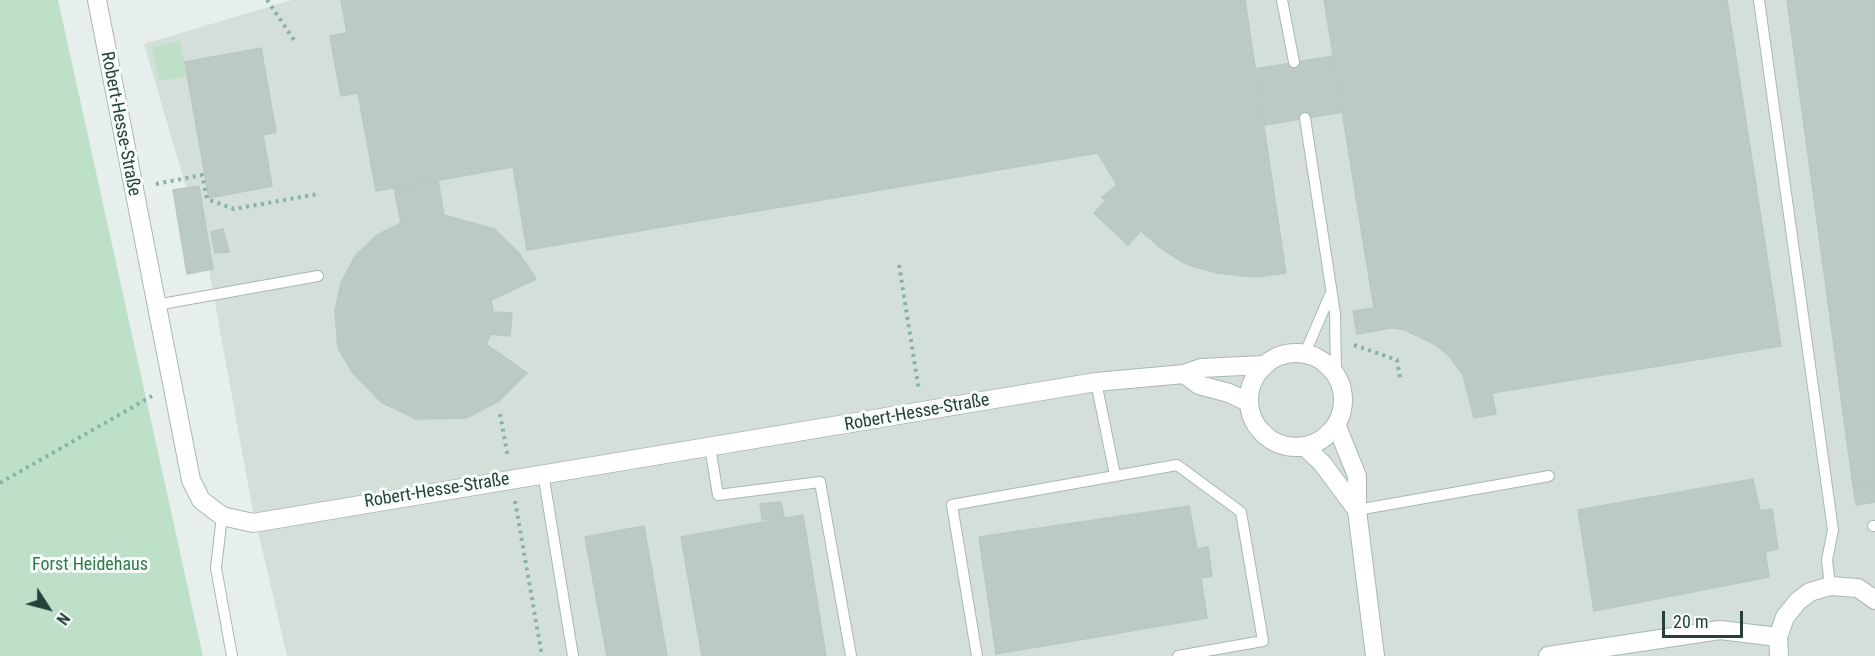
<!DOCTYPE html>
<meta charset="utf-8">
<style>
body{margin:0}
#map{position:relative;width:1875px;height:656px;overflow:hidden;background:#e6efeb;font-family:"Roboto Condensed",sans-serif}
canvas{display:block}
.north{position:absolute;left:18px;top:578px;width:60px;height:60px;-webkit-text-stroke:4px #f7fbf9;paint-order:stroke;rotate:126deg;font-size:16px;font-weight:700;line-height:24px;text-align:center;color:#24423a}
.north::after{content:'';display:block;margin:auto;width:21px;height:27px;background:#24423a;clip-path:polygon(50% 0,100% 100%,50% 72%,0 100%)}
.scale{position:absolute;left:1662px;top:611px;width:81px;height:27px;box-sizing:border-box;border:3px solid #24423a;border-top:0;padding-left:8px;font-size:18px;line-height:21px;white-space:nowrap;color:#24423a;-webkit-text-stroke:4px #f7fbf9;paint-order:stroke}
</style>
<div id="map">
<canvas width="1875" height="656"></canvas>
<div class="north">N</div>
<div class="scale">20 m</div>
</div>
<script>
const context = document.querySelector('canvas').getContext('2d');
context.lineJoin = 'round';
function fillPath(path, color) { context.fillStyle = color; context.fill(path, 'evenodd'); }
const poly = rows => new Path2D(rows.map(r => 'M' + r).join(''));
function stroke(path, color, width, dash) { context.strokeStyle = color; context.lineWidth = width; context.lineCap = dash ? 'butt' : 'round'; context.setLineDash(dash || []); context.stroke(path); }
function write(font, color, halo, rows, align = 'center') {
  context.font = font + ' "Roboto Condensed",sans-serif'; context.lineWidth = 6; context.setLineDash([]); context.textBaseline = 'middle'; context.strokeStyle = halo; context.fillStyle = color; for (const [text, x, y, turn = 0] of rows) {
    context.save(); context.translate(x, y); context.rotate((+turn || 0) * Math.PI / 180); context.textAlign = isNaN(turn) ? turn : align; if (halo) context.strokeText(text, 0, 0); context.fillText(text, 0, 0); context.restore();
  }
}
fillPath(poly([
 [292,0,1875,0,1875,656,287,656,251,501,207,259,144,44]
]), '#d4dfda');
fillPath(poly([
 [0,0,58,0,203,656,0,656],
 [180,41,187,76,159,81,152,47]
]), '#bfe0c8');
const building = poly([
 [341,0,1245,0,1286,273,1254,277,1218,273,1188,265,1162,249,1141,231,1128,245,1094,213,1106,201,1102,197,1117,185,1098,153,527,250,513,167,376,191,358,93,341,96,330,36,347,33,341,0],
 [1324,0,1727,0,1781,346,1492,393,1496,414,1474,418,1463,375,1449,356,1436,345,1405,330,1392,328,1357,334,1353,311,1374,308,1324,0],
 [1787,0,1875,0,1875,483,1853,486,1787,0],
 [261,48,276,132,263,135,272,186,209,198,185,62,261,48],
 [1333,56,1342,112,1265,125,1255,69,1333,56],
 [438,180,444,215,494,229,518,252,536,279,491,300,493,312,512,313,510,336,491,334,486,344,527,373,499,401,466,418,416,419,381,402,353,373,338,348,335,312,341,283,355,256,377,235,401,223,394,187,438,180],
 [199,186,213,269,187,274,173,190,199,186],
 [223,229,229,252,215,253,211,232,223,229],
 [1753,479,1760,511,1772,509,1778,549,1765,552,1769,577,1594,611,1578,510,1753,479],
 [1875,483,1875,502,1856,505,1853,486,1875,483],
 [781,502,784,517,762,520,760,504,781,502],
 [1189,506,1197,549,1208,547,1209,553,1212,576,1201,578,1207,618,996,654,979,537,1189,506],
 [803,515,826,656,702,656,681,537,803,515],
 [644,526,667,656,607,656,585,537,644,526]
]);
fillPath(building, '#bbcac4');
stroke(building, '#b8c9c2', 1.5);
const lane = poly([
 [1282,0,1294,62],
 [1759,0,1833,530,1827,560,1830,586],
 [1305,118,1335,314,1336,374],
 [156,305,318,276],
 [1305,353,1330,295],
 [1096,382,1115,475],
 [710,447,718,495,820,482,851,656],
 [543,473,573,656],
 [1357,510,1549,476],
 [222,516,216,568,232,656],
 [1873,526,1875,526],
 [977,656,952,505,1177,465,1241,512,1263,641,1178,656]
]);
const street = poly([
 [97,0,191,480,201,500,222,516,253,523,1096,382,1184,374,1201,368,1263,365],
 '1249 400a47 47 0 1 1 94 0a47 47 0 1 1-94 0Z',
 [1184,374,1199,385,1229,393,1248,402],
 [1336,424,1357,476,1357,510,1375,656],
 [1305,447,1322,463,1357,510],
 [1548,656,1720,630,1778,637],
 [1779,656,1778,637,1785,617,1798,601,1810,592,1830,586,1858,588,1875,600]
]);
stroke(lane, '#a8b8b2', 12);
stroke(street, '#a8b8b2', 20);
stroke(poly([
 [267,0,296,43],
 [156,184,202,175,207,199,234,209,318,194],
 [899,265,919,391],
 [1354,345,1397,360,1400,378],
 [500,414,508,458],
 [0,483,152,396],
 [515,501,542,656]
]), '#86b3a5', 4, [3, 4.5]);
stroke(lane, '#fff', 10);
stroke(street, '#fff', 18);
write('18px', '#24423a', '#f7fbf9', [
 ["Robert-Hesse-Straße",120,124,79],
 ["Robert-Hesse-Straße",917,413,-10],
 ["Robert-Hesse-Straße",437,491,-9]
]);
write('18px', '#2d7a4b', '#f7fbf9', [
 ["Forst Heidehaus",90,565]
]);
</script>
